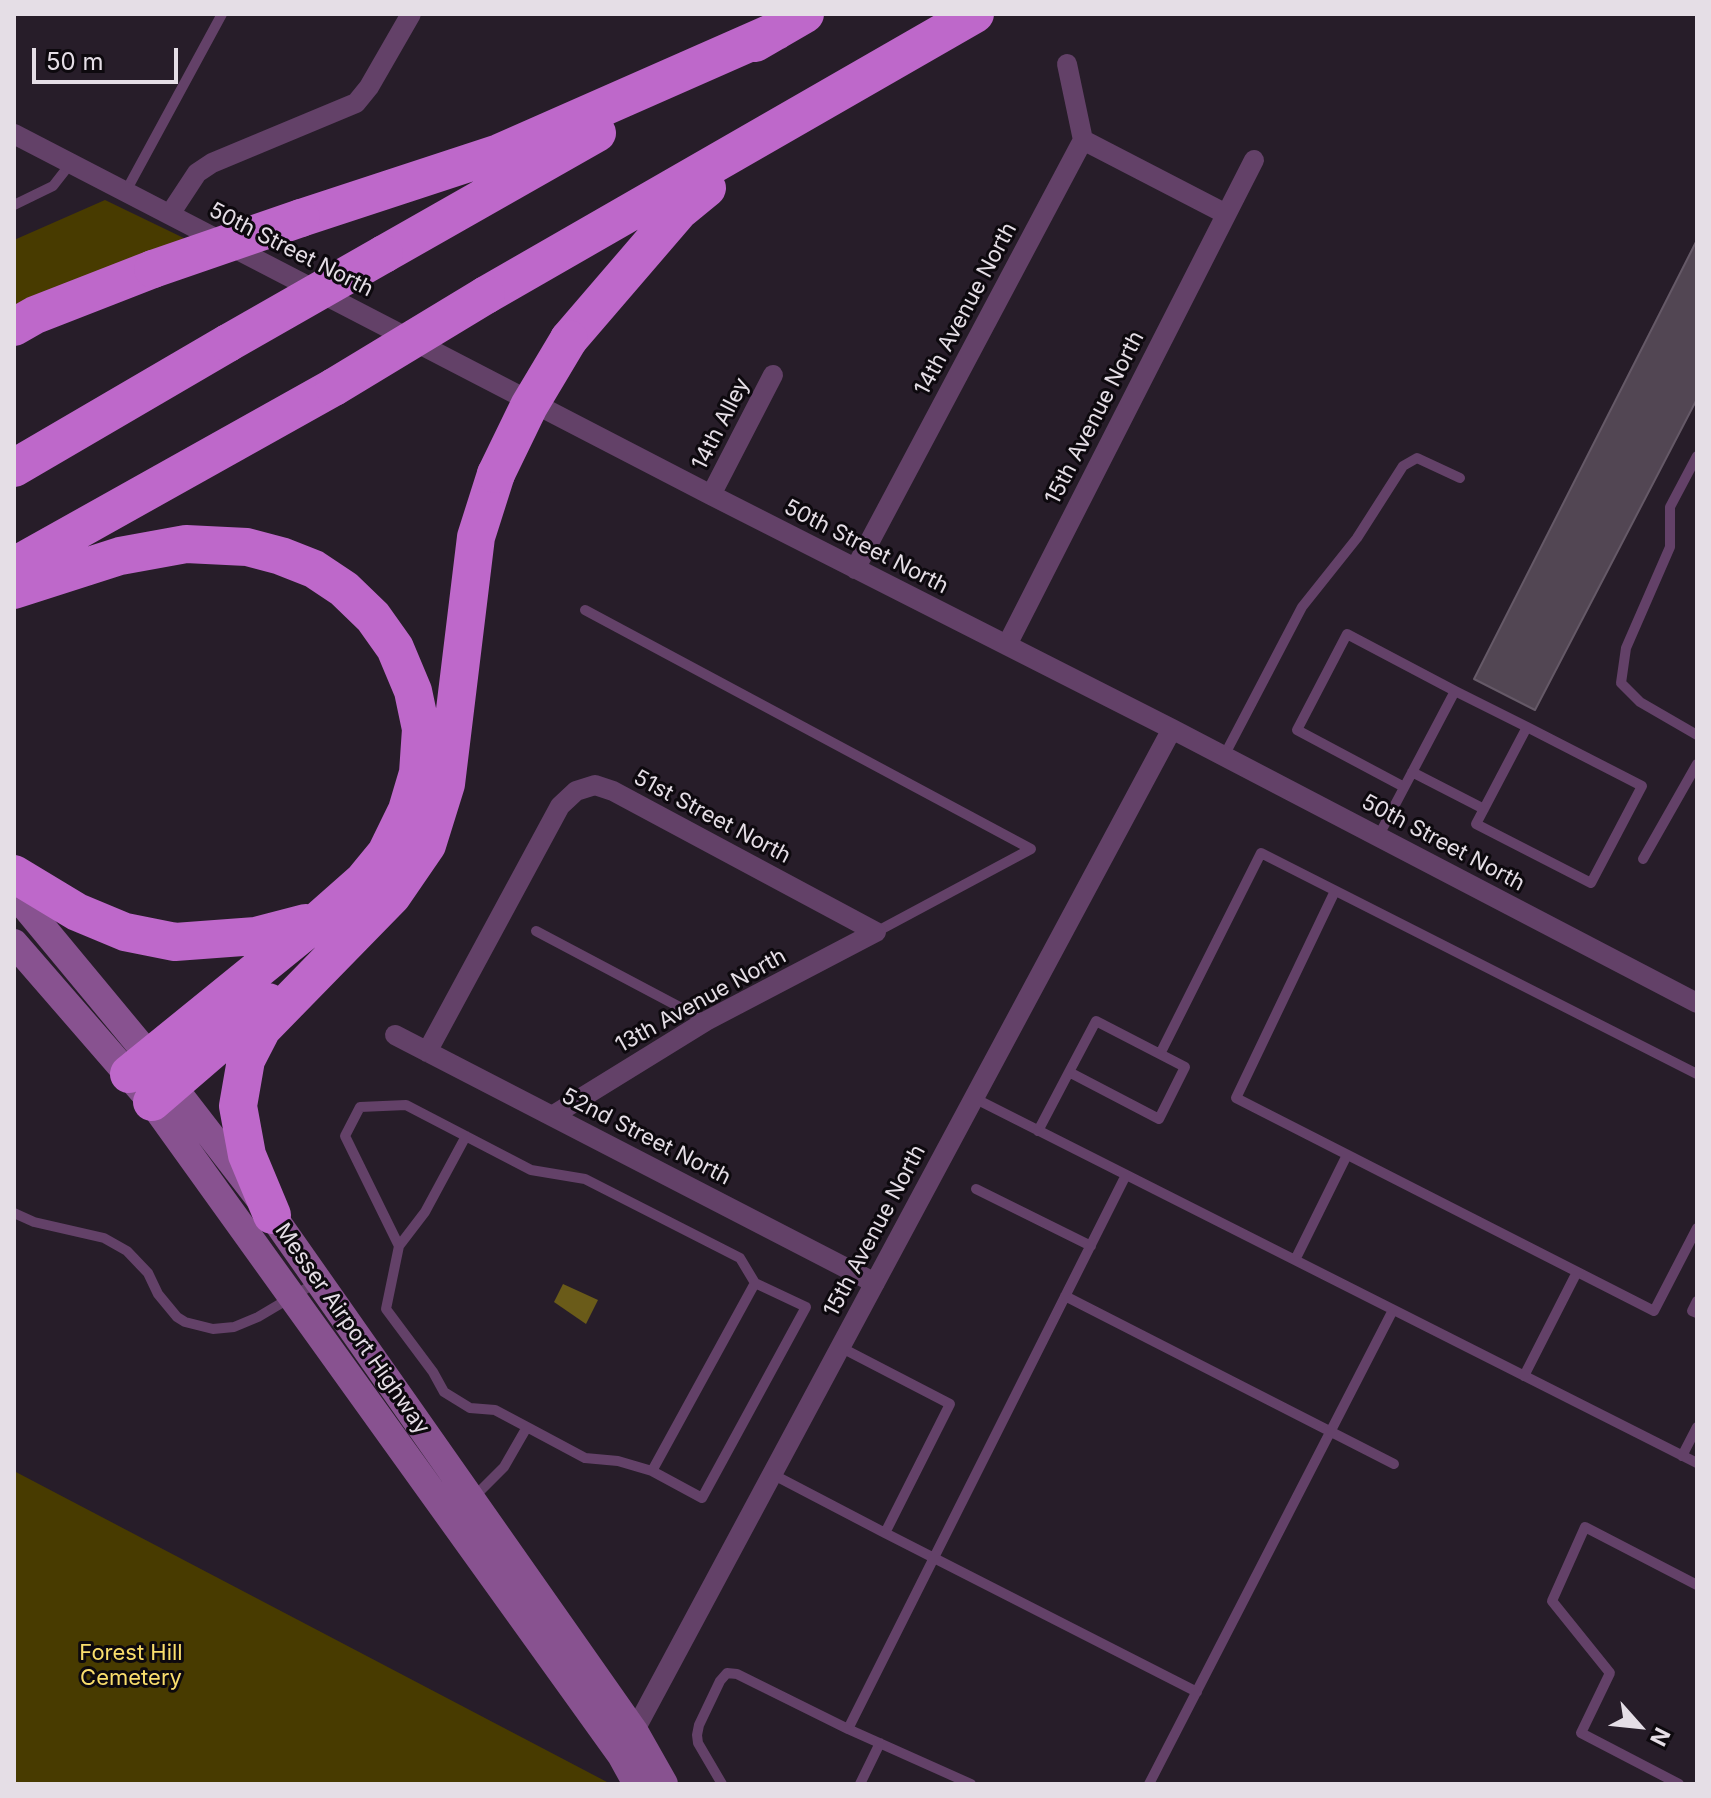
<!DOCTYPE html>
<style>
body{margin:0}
#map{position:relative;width:1711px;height:1798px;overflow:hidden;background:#271d29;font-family:Inter,sans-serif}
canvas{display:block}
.frame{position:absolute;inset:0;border:16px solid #e5dee6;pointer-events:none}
.north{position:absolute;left:1599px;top:1686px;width:80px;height:80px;-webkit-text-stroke:6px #0d090e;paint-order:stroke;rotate:117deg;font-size:22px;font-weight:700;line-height:32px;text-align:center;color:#e5dee6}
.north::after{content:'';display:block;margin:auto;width:28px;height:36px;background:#e5dee6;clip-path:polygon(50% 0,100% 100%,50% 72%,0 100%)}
.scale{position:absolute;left:32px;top:48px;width:146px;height:36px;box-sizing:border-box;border:4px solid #e5dee6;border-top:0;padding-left:10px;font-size:24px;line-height:28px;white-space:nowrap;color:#e5dee6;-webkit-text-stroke:6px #0d090e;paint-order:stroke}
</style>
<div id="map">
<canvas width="1711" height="1798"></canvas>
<div class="frame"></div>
<div class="north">N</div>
<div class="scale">50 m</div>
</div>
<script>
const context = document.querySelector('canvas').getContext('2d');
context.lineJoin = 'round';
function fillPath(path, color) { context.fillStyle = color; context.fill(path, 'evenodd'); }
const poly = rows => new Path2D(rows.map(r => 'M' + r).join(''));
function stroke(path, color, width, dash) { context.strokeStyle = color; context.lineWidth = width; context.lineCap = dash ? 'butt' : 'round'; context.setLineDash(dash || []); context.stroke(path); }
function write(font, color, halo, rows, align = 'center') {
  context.font = font + ' Inter,sans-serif'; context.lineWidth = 6; context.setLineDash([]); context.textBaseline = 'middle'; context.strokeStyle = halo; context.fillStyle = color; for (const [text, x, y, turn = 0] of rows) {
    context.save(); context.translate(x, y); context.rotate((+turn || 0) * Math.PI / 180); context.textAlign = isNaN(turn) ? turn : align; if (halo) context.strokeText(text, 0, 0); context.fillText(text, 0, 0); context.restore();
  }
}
fillPath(poly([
 [105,200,192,242,14,308,14,240],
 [14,1471,607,1782,607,1784,14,1784]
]), '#483b00');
fillPath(poly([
 [563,1284,598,1300,586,1324,554,1302]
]), '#6a5b19');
const building = poly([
 [1697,240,1697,399,1535,710,1474,679,1697,240]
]);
fillPath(building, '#524653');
stroke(building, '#655967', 2);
stroke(poly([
 [126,191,222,14],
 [14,205,53,186,71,163],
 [1697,456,1670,507,1670,547,1626,648,1621,683,1640,702,1697,735],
 [585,610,1031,849,876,932],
 [1224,756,1302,607,1357,538,1403,466,1417,458,1460,478],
 [1412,772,1484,809],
 [1404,787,1297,730,1347,634,1455,691],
 [1378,837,1455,691,1527,727,1642,786,1591,883,1476,824,1527,727],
 [1643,859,1697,764],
 [1335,891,1236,1098,1654,1311,1697,1228],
 [536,931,706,1021],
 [1160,1054,1261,853,1697,1074],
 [974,1098,1697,1463],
 [1038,1131,1069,1072,1096,1021,1185,1067,1159,1119,1069,1072],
 [976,1189,1091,1246],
 [14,1213,34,1222,104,1238,127,1251,148,1273,158,1294,177,1317,185,1322,213,1329,234,1327,258,1317,317,1282],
 [399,1246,425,1212,466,1136],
 [1295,1260,1347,1155],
 [1065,1296,1394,1464],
 [1697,1301,1692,1311,1697,1313],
 [1524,1376,1577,1272],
 [1682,1456,1697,1427],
 [652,1471,755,1283],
 [772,1474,885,1533,950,1404,840,1347],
 [473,1498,504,1467,527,1427,585,1458,618,1461,652,1471,702,1498,806,1307,755,1283,740,1258,585,1179,531,1170,406,1105,360,1107,345,1136,399,1246,386,1309,433,1372,444,1392,470,1408,495,1410,527,1427],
 [885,1533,1197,1692],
 [722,1784,698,1743,697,1735,699,1725,720,1681,727,1673,737,1674,848,1729],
 [860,1784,880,1743],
 [971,1784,848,1729,1126,1175],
 [1149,1784,1393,1310],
 [1679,1784,1581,1733,1610,1673,1552,1601,1585,1527,1697,1585]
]), '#634168', 10);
stroke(poly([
 [14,134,711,495,1172,729,1697,1003],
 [1083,140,1226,214],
 [170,214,197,173,212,163,356,103,369,87,411,14],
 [711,495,773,375],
 [855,569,1083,140,1067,64],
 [1007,645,1254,160],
 [395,1035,875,1283],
 [427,1052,560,806,576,791,595,785,613,791,876,932],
 [552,1116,706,1021,876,932],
 [629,1741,1172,729]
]), '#634168', 20);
stroke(poly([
 [14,893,150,1057,272,1215,634,1731,664,1784],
 [14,943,152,1102,621,1755,637,1784]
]), '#885290', 28);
stroke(poly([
 [755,43,805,14],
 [301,218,499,153,776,31],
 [384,254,597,133],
 [486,295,975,14],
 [14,327,35,315,153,269],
 [569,339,679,211,707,188],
 [14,468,228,343],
 [14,566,334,387],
 [14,590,120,556,186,544,247,547,281,556,314,569,344,589,373,617,395,648,413,691,421,729,418,773,407,810,386,853,363,881,320,919,129,1074],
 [14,874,77,912,125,932,175,942,256,936,306,923],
 [152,1102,268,1002],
 [272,1215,247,1155,238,1106,246,1060,262,1029,392,896,427,845,446,784,476,537,496,474]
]), '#be68ca', 38);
stroke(poly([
 [153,269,301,218],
 [228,343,384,254],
 [334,387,486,295],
 [496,474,529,406,569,339]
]), '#be68ca', 38);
write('22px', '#e5dee6', '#0d090e', [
 ["50th Street North",291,250,27],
 ["14th Avenue North",966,309,-62],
 ["15th Avenue North",1095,418,-63],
 ["14th Alley",721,424,-63],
 ["50th Street North",866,547,27],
 ["51st Street North",712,817,28],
 ["50th Street North",1443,843,28],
 ["13th Avenue North",701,1001,-29],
 ["52nd Street North",646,1137,27],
 ["15th Avenue North",875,1231,-62],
 ["Messer Airport Highway",352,1329,55]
]);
write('22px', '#fade6c', '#0d090e', [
 ["Forest Hill",131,1653],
 ["Cemetery",131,1678]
]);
</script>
